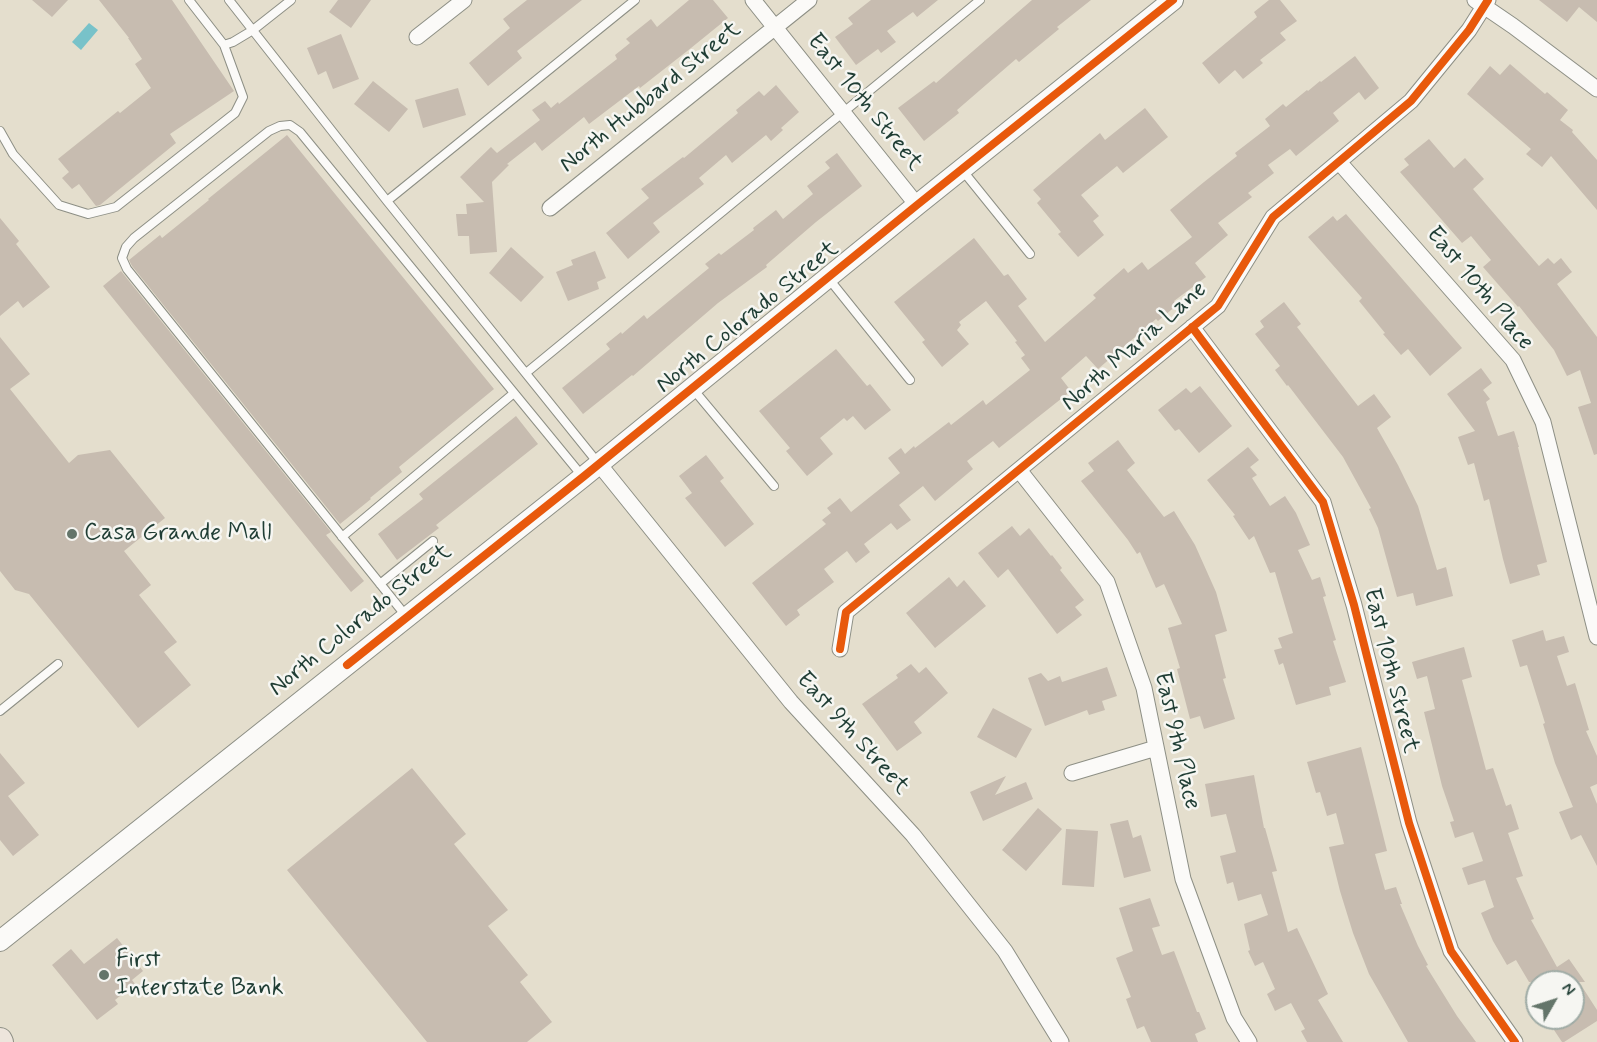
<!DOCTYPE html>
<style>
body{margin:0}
#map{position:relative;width:1597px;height:1042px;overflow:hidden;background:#e4decd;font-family:Mynerve,sans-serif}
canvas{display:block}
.north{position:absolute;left:1525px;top:970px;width:60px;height:60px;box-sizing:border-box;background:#f6f6f2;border:2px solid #a0aca6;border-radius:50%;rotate:51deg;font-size:16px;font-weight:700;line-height:24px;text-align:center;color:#1f3d34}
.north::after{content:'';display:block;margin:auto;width:21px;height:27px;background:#64756a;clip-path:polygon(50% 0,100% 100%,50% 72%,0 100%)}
</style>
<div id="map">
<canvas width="1597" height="1042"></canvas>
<div class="north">N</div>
</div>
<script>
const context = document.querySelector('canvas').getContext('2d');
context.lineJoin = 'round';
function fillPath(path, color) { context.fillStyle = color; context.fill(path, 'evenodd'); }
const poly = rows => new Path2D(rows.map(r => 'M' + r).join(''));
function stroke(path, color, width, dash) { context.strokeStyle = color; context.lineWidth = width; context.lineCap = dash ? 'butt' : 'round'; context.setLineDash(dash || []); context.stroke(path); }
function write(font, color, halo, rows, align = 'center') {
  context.font = font + ' Mynerve,sans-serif'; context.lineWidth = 5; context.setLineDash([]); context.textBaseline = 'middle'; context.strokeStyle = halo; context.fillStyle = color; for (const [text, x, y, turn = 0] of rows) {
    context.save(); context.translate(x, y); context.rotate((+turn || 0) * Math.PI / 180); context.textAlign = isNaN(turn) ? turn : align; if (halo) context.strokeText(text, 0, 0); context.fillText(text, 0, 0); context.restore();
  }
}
fillPath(poly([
 [89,23,98,30,81,50,72,42]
]), '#78c2c9');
fillPath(poly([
 [32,0,68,0,52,17],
 [99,0,172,0,234,91,170,134,176,143,100,205,96,206,79,184,72,189,62,178,69,172,58,159,118,111,120,113,151,88,135,64,142,59,128,38,129,38],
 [338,0,371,0,351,28,329,12],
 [527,0,582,0,517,51,522,58,488,86,469,63,510,28,503,19],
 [689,0,713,0,728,18,691,48,640,88,639,86,589,124,584,117,542,151,535,142,507,164,509,165,492,182,497,252,470,254,469,236,458,236,456,214,467,214,466,204,484,202,460,177,491,147,497,153,540,120,532,110,545,101,551,108,558,102,559,104,617,59,615,55,630,43,626,39,651,19,657,27],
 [871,0,938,0,917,17,913,12,887,31,896,42,881,53,878,49,856,65,835,37,853,24,848,18],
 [1032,0,1091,0,1057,27,1059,29,1019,62,1016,59,957,110,959,113,924,141,898,108,934,81,936,83],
 [1269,0,1280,0,1297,21,1280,33,1286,40,1260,60,1263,63,1243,79,1235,70,1219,84,1202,63,1257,17,1254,12],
 [1539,0,1597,0,1597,22,1579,7,1567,22],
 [341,34,359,79,333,89,326,71,318,75,307,48],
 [1355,56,1379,88,1365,100,1359,92,1333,113,1339,121,1296,156,1290,149,1268,165,1274,173,1248,193,1252,197,1218,223,1228,235,1195,263,1206,277,1174,301,1177,305,1158,321,1156,319,1098,369,1086,356,1061,378,1071,391,999,448,993,441,967,461,973,469,935,501,923,486,899,505,911,520,897,530,891,523,864,544,870,552,856,563,847,551,824,569,834,582,797,610,800,615,786,626,752,583,826,524,822,520,831,513,827,508,840,498,851,512,900,473,888,458,901,448,905,454,914,446,915,448,949,422,951,425,983,400,986,405,1030,370,1021,358,1025,355,1015,342,1017,341,986,301,959,322,961,325,957,330,969,344,942,367,922,342,925,340,894,302,974,238,1004,276,1008,274,1027,299,1018,306,1045,342,1096,298,1093,295,1124,268,1128,273,1142,262,1148,270,1192,237,1170,210,1204,182,1237,156,1235,153,1270,126,1265,119,1283,104,1286,107,1307,90,1308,91,1320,81,1321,82],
 [1510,64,1545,94,1547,92,1568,110,1560,120,1573,130,1572,132,1597,160,1597,210,1551,156,1542,167,1526,154,1531,149,1467,94,1490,66,1500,75],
 [373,81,408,109,389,132,354,104],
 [776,85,799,112,781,128,783,130,771,141,766,135,732,163,726,155,699,178,704,184,653,223,660,232,628,259,606,233,649,198,641,189,683,157,684,158,738,113,736,110,759,91,764,96],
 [458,88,466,115,423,128,415,100],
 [1145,108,1168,137,1123,173,1117,166,1081,195,1099,216,1093,221,1104,235,1078,257,1058,234,1061,232,1037,203,1041,199,1033,190,1100,133,1105,140],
 [287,135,494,389,399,467,402,472,370,498,371,499,340,524,132,266,129,260,160,235,162,238,209,200,208,199],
 [1429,139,1454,168,1465,158,1484,179,1473,189,1539,266,1548,258,1554,264,1561,258,1572,272,1557,284,1597,337,1597,454,1594,455,1578,407,1591,403,1580,370,1567,376,1554,350,1519,306,1518,307,1483,267,1491,260,1471,236,1462,243,1400,172,1409,165,1404,159],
 [837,153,862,186,816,222,766,265,767,267,718,303,633,376,632,375,583,414,562,388,610,349,606,344,621,332,622,334,644,315,647,319,709,268,705,264,719,253,721,255,754,230,753,228,776,210,783,219,813,194,807,186,830,168,825,162],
 [1346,214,1462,348,1430,376,1408,349,1401,355,1383,334,1385,333,1359,301,1362,298,1308,237,1333,216,1337,221],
 [0,218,19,241,16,244,50,287,23,308,18,301,0,316],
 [511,247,544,277,521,302,489,273],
 [595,251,606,278,597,282,599,289,568,301,556,272,573,265,571,260],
 [121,271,331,532,326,535,364,581,351,592,103,286],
 [1284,302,1301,324,1297,327,1358,406,1374,394,1391,417,1377,428,1398,465,1418,506,1437,570,1446,567,1453,596,1416,606,1413,593,1397,597,1378,528,1369,509,1371,508,1343,457,1288,385,1287,386,1275,370,1280,366,1255,334,1264,327,1260,321],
 [0,337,30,374,10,389,69,463,78,455,110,450,165,518,124,551,151,585,139,595,177,642,164,652,191,685,138,728,29,594,15,590,0,571],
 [836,349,867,386,870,384,891,410,865,430,853,416,847,421,844,418,820,438,833,454,807,476,786,451,790,448,759,411],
 [1481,368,1492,383,1483,390,1490,399,1486,402,1498,436,1514,431,1519,447,1518,447,1547,562,1537,565,1540,575,1510,584,1503,559,1489,499,1484,501,1474,463,1468,465,1458,437,1475,431,1447,394],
 [1200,386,1232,426,1199,453,1179,429,1175,431,1158,410,1186,388,1191,393],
 [516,416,538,444,436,525,439,528,397,560,378,534,423,499,419,494],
 [1118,440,1135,463,1127,470,1164,517,1174,511,1195,545,1216,592,1227,631,1215,635,1226,678,1223,679,1235,719,1204,729,1200,716,1190,719,1177,669,1180,668,1168,628,1182,624,1164,584,1156,588,1140,552,1137,554,1128,540,1081,481,1094,471,1088,463],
 [1248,447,1259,460,1250,467,1257,475,1252,478,1270,506,1285,496,1296,513,1310,545,1298,550,1312,580,1320,577,1326,596,1323,597,1336,640,1333,641,1346,682,1329,687,1331,695,1296,705,1283,663,1279,665,1274,650,1282,648,1278,638,1293,633,1275,572,1270,573,1254,536,1249,540,1233,516,1235,515,1207,480],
 [706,455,724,478,720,481,754,524,725,547,685,498,692,493,679,476],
 [1012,526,1020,536,1029,528,1051,556,1052,555,1062,568,1060,570,1084,600,1075,607,1082,615,1057,634,1008,569,998,578,978,553],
 [949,577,957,587,964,580,986,606,935,648,906,613],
 [1543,630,1546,641,1564,636,1569,652,1557,656,1567,686,1575,683,1589,730,1586,731,1597,756,1597,784,1590,787,1597,804,1597,866,1581,835,1571,840,1559,812,1573,807,1555,763,1543,724,1545,723,1527,665,1520,667,1512,640],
 [1464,647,1472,677,1462,680,1486,770,1493,768,1506,806,1511,804,1519,829,1508,833,1523,876,1516,878,1534,919,1531,920,1557,967,1569,959,1585,982,1579,982,1597,1010,1597,1021,1564,1042,1562,1042,1546,1018,1573,1018,1573,982,1529,982,1516,960,1507,965,1493,941,1481,913,1494,907,1485,880,1468,885,1462,868,1483,861,1473,832,1455,838,1450,822,1454,821,1442,786,1424,712,1435,709,1427,676,1417,679,1412,662],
 [911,664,919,673,926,667,948,693,914,722,922,733,897,751,862,704,898,678,896,675],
 [1107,667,1117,696,1102,701,1105,710,1089,715,1087,710,1045,726,1028,678,1041,673,1048,681,1060,676,1062,682],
 [993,708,1032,729,1016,758,977,737],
 [1361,747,1387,851,1375,854,1385,890,1396,887,1402,904,1400,904,1418,946,1428,965,1426,966,1457,1016,1476,1042,1408,1042,1369,974,1353,933,1340,891,1329,847,1344,844,1336,813,1327,816,1320,792,1316,793,1307,762],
 [0,753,25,783,8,796,39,835,13,856,0,840],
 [412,768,466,834,454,844,508,910,488,926,528,975,520,982,552,1022,527,1042,427,1042,287,870],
 [1254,775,1264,828,1265,828,1277,871,1272,872,1288,932,1297,928,1328,994,1318,1000,1343,1042,1307,1042,1301,1031,1305,1029,1291,1003,1275,1011,1267,994,1275,989,1263,962,1255,966,1248,951,1250,950,1244,924,1268,915,1261,894,1238,901,1233,882,1227,884,1220,856,1236,852,1226,814,1211,817,1205,784],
 [1006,776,995,795,1026,782,1033,799,983,821,970,792],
 [1038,808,1062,829,1026,871,1002,850],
 [1128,820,1133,838,1141,835,1151,871,1124,878,1110,824],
 [1066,829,1098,831,1094,887,1062,885],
 [1150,898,1160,926,1152,928,1162,955,1174,951,1197,1012,1199,1012,1206,1029,1195,1034,1198,1042,1151,1042,1144,1026,1137,1029,1126,999,1131,997,1116,958,1133,951,1119,908],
 [117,938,143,971,132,980,135,984,115,1000,118,1004,97,1020,52,965,71,949,84,964]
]), '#c7bcb0');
const service = poly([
 [229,0,387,201,598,463],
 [224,45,233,42,253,30,291,0],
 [0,131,13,154,59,205,88,214,116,207,235,113,243,97,224,45,189,0],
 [963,171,1030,254],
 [387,201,635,0],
 [829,279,910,380],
 [526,373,980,0],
 [693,389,774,486],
 [342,537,514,393],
 [380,584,433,541],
 [406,616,127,269,122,258,126,247,134,238,269,131,280,126,290,125,300,132,583,477],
 [0,711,58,664]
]);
const minor = poly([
 [753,0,917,205],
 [1475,0,1513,26,1597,89],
 [417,37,464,0],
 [1339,162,1513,360,1543,422,1597,637],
 [550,208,809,0],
 [1192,327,1323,502,1354,605,1409,823,1451,951,1515,1042],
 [599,464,791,702,913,835,1005,951,1061,1042],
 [1019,470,1107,582,1144,688,1183,879,1234,1018,1249,1042],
 [840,649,846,612,1218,306,1273,217,1411,101,1469,30,1488,0],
 [1072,773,1156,748]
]);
const tertiary = poly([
 [0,941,583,477,917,205,1173,0]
]);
const primary = poly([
 [0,1040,1,1042]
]);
stroke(service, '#8d8f85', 10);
stroke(minor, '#8d8f85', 17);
stroke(tertiary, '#8d8f85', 22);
stroke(primary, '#8d8f85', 26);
stroke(service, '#fbfaf8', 8);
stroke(minor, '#fbfaf8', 15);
stroke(tertiary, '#fbfaf8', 20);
stroke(primary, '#ede5dc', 24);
stroke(poly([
 [1192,327,1323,502,1354,605,1409,823,1451,951,1515,1042],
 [840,649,846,612,1218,306,1273,217,1411,101,1469,30,1488,0],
 [347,665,583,477,917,205,1173,0]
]), '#e8590c', 8);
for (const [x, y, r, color] of [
 [72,534,6,"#64756a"],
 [104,975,6,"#64756a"]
]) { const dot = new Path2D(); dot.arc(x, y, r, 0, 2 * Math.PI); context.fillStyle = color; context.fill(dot); stroke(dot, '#f6f6f2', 2); }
write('24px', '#1f3d34', '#f6f6f2', [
 ["North Hubbard Street",651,98,-39],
 ["East 10th Street",864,103,51],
 ["East 10th Place",1479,289,50],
 ["North Colorado Street",748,318,-39],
 ["North Maria Lane",1135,347,-41],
 ["North Colorado Street",361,621,-39],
 ["East 10th Street",1390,671,76],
 ["East 9th Street",852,734,48],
 ["East 9th Place",1176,741,77]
]);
write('24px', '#1f3d34', '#f6f6f2', [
 ["Casa Grande Mall",84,534],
 ["First",116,961],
 ["Interstate Bank",116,989]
], 'left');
</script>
